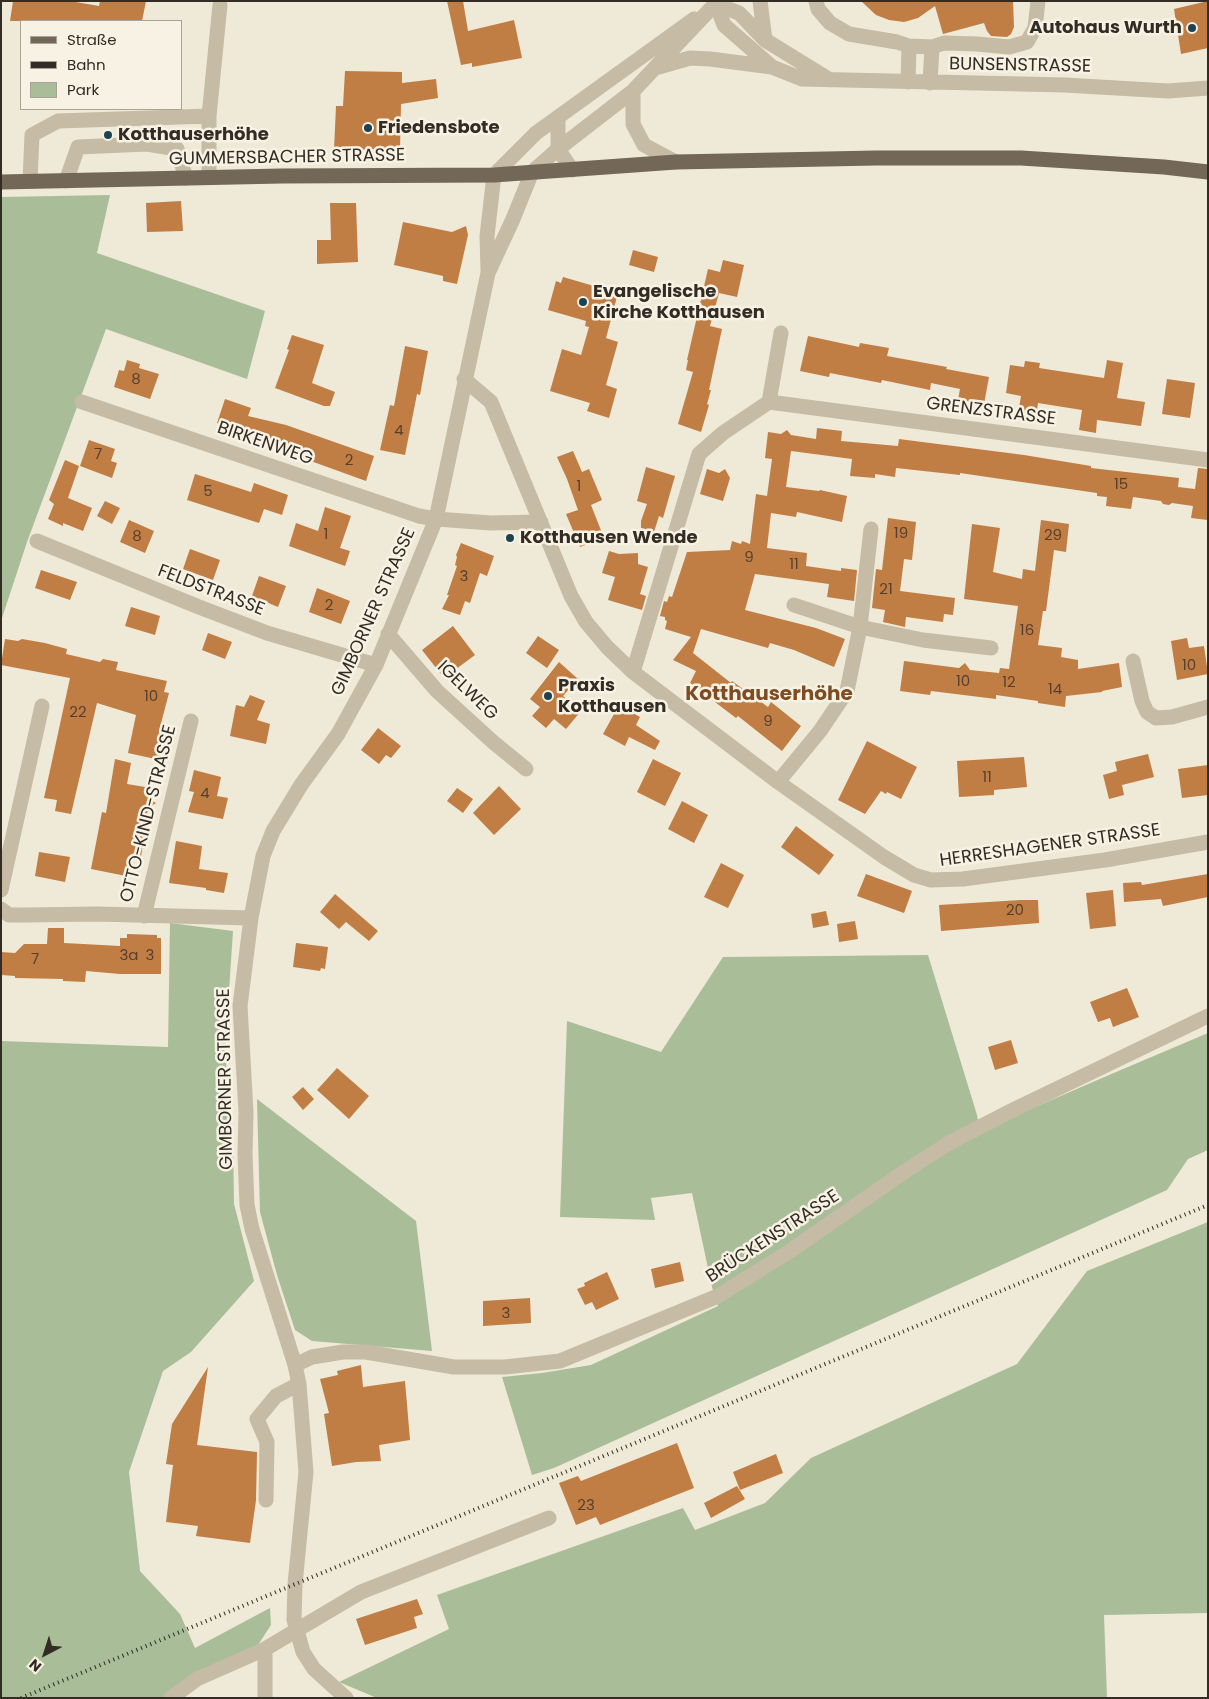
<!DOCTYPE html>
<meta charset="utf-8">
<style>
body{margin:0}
#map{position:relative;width:1209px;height:1699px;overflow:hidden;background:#efe9d7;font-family:Poppins,sans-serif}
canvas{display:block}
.frame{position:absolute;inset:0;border:2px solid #322c25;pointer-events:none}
.legend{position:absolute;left:20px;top:20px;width:162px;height:90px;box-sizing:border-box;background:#f7f2e3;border:1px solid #a8a397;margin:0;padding:6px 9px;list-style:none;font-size:15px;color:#322c25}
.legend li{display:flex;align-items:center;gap:10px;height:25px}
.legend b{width:25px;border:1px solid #a8a397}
.north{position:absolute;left:20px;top:1629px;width:50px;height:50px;-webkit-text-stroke:4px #f7f2e3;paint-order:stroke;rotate:220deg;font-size:14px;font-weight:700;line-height:20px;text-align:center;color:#322c25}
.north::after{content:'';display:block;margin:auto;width:18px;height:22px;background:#322c25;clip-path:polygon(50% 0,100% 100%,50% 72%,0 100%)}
</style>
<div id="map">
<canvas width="1209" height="1699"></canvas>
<div class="frame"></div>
<ul class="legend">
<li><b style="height:6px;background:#736757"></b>Straße</li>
<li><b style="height:6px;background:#322c25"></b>Bahn</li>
<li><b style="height:14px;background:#a9bd98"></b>Park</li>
</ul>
<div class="north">N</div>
</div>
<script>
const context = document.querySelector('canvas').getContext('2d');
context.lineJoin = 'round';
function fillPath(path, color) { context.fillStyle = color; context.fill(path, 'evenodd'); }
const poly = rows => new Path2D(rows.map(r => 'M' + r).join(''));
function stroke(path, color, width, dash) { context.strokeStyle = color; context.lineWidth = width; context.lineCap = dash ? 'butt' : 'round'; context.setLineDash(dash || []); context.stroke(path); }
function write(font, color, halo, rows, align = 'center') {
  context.font = font + ' Poppins,sans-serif'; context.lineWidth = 5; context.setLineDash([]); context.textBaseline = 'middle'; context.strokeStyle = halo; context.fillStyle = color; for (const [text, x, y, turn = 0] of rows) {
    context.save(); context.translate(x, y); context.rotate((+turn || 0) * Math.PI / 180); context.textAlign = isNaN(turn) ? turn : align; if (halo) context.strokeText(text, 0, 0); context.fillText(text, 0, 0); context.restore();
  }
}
fillPath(poly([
 [110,195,97,253,265,311,247,379,106,329,27,542,1,621,1,197],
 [170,923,233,931,225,1051,233,1141,234,1204,254,1281,191,1352,163,1371,129,1472,140,1571,180,1614,195,1648,270,1608,271,1625,258,1645,166,1698,1,1698,1,1041,168,1047],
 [928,955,977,1115,980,1131,1102,1078,1208,1033,1208,1150,1188,1159,1167,1190,554,1468,532,1475,502,1377,542,1373,591,1365,718,1306,712,1287,692,1193,651,1198,655,1220,560,1217,567,1021,661,1052,723,957],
 [257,1099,416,1221,432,1351,312,1341,295,1330,277,1275,260,1212],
 [1208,1222,1208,1613,1104,1615,1107,1698,377,1698,339,1682,449,1629,437,1595,683,1508,695,1530,765,1503,811,1458,1017,1364,1087,1271]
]), '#a9bd98');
fillPath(poly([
 [13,1,70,1,99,6,100,1,146,1,142,21,10,21],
 [447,1,463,1,468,31,514,20,522,58,472,67,472,63,461,65],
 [861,1,1013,1,1014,27,1011,34,1007,37,991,36,987,31,984,23,943,34,935,6,918,18,904,22,889,20,876,15],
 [1208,1,1208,48,1181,54,1174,9],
 [345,71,402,72,402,83,436,79,438,98,401,104,400,149,334,150,336,106,343,106],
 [181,201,183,231,147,232,146,203],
 [330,203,356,203,358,262,317,264,317,240,331,240],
 [403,222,452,232,466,226,468,235,457,284,443,281,443,276,394,265],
 [633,250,658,257,654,272,629,265],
 [723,260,744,265,737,297,719,293,710,326,722,329,709,390,711,390,707,404,709,405,701,432,678,424,693,372,686,370,688,360,687,360,708,269,720,272],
 [563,277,618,293,606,338,618,342,606,385,617,389,609,418,587,411,590,403,550,391,562,349,581,355,589,327,585,326,586,321,548,310,556,281,561,283],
 [292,335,324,345,312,383,335,392,330,406,324,406,275,388,289,350,287,349],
 [808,336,859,347,860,343,889,348,887,356,947,367,946,369,989,377,984,404,958,400,960,389,931,383,930,390,882,380,881,383,830,373,829,377,800,371],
 [405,346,428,351,420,395,417,394,405,455,380,450,390,405,394,406],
 [127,360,140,364,139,368,159,374,150,399,114,387,119,370,124,371],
 [1107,360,1123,363,1117,398,1145,402,1141,426,1097,420,1096,433,1079,430,1082,410,1038,403,1036,417,1018,414,1021,396,1006,393,1010,365,1024,367,1025,361,1040,363,1039,368,1104,378],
 [1167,379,1195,383,1190,418,1162,414],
 [225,399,251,408,248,416,286,425,374,456,366,481,272,447,274,440,242,432,217,423],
 [817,428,842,431,841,441,898,446,899,439,1024,455,1091,466,1091,468,1179,478,1178,487,1195,489,1198,468,1208,469,1208,520,1191,518,1193,506,1172,503,1169,505,1163,504,1161,501,1133,497,1131,509,1106,506,1107,497,1097,496,1097,493,960,473,960,475,896,468,895,477,875,474,875,478,850,476,852,459,791,451,786,487,819,491,820,490,847,496,842,522,797,512,796,517,771,513,767,548,807,553,806,566,841,571,841,568,857,570,854,601,827,597,829,584,755,574,745,610,816,628,845,639,834,667,794,650,770,643,768,648,701,629,693,653,731,683,732,681,768,707,771,702,801,726,782,751,738,716,736,718,690,683,696,671,673,660,691,637,665,629,667,621,665,620,665,617,660,616,664,601,667,602,669,596,672,597,687,552,730,550,732,541,741,544,742,541,750,544,756,494,767,496,772,459,765,458,768,432,781,434,787,430,791,435,816,439],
 [89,440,115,449,111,461,117,463,112,478,80,466],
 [573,451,582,472,589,469,602,500,591,505,604,538,580,547,566,514,578,510,567,479,557,457],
 [65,460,79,466,68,498,92,508,83,531,63,523,63,526,48,519,54,504,49,500],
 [646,467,675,476,663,518,659,516,654,532,641,528,641,521,647,504,637,501],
 [707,469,719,473,725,469,730,478,723,501,700,494],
 [195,474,251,492,254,483,288,495,282,515,264,509,259,523,187,500],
 [105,501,120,508,112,524,97,516],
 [325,507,351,516,340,548,350,551,345,566,289,546,296,523,318,531],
 [888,518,916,522,912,560,904,559,900,591,955,598,953,615,944,614,943,622,906,617,905,627,883,622,885,610,872,608,876,569,882,570],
 [129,520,154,531,145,553,120,542],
 [1041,520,1069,524,1066,552,1054,550,1046,611,1043,611,1038,645,1062,648,1061,657,1078,660,1078,669,1119,663,1122,687,1102,691,1102,692,1066,696,1065,707,1038,703,1038,701,996,695,996,699,931,691,930,695,900,691,904,661,959,668,965,663,970,670,999,673,1000,668,1009,669,1018,606,964,599,972,524,1000,528,993,572,1022,579,1023,569,1035,571],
 [461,543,494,556,487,576,480,573,470,603,465,601,460,615,442,609,449,595,447,595,457,566,455,565,457,557,456,555],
 [190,549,220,560,213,580,183,569],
 [609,551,619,554,638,553,638,564,648,567,640,594,646,596,642,610,608,600,615,577,602,573],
 [41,570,77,582,70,600,35,588],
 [259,576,286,586,278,607,252,596],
 [317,588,350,601,341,624,309,612],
 [131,607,160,616,155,635,125,626],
 [453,626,475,655,444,678,422,650],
 [208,633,232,642,225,659,202,650],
 [538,636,559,650,547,668,526,653],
 [1187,638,1189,648,1204,646,1208,674,1177,680,1171,641],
 [5,639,18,641,22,639,45,643,67,649,66,654,100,662,103,659,118,662,116,670,167,681,164,692,169,693,159,731,167,733,160,760,128,753,136,715,97,703,71,814,55,811,57,800,44,798,70,678,1,665],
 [559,662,578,679,563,696,581,711,566,729,554,719,546,728,532,716,540,707,530,699],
 [250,695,265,701,257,720,270,724,266,744,230,736,236,705,244,707],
 [619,705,640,717,636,725,660,741,655,750,629,737,625,746,603,734],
 [378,728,401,746,391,758,386,755,379,764,361,750],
 [867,741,917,767,901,799,887,792,886,794,881,791,865,814,838,800],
 [1148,754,1154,777,1122,785,1124,795,1109,799,1103,775,1117,771,1115,762],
 [1024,757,1027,787,994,790,994,795,959,797,957,761],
 [115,759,131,763,127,784,151,788,149,799,156,803,148,808,141,857,130,855,126,876,91,869,102,812,106,813],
 [653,759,681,773,665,806,637,792],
 [1208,765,1208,795,1182,798,1178,769],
 [194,770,221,777,217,796,228,798,223,819,188,812,194,792,189,791],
 [499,786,521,809,494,835,473,813],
 [457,788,473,799,463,813,447,801],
 [682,801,708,815,694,843,668,829],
 [796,826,834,855,819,875,781,847],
 [176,841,202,846,199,869,228,873,224,893,206,890,206,888,169,883],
 [39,852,70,857,65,882,35,876],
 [721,863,744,875,728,908,704,897],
 [866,874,912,891,904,913,857,896],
 [1208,874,1208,897,1163,906,1161,899,1124,902,1123,883,1141,882,1142,885],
 [1113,890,1116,926,1090,929,1086,893],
 [335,894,378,931,369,941,346,922,339,929,320,912],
 [1021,900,1038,900,1039,923,941,931,939,905],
 [826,911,829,925,813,928,811,914],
 [855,921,858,939,839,942,837,924],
 [48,928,64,928,64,943,120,946,120,938,127,938,127,934,157,935,157,938,161,938,161,974,120,974,86,971,85,982,63,981,63,979,15,978,15,976,1,975,1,952,15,953,24,944,47,944],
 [296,943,328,947,325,969,321,968,320,971,293,967],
 [1127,988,1139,1017,1113,1027,1110,1018,1098,1022,1090,1002],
 [1011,1040,1018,1063,995,1070,988,1047],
 [337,1068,369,1096,349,1119,317,1090],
 [303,1087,314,1099,303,1110,292,1097],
 [680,1262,684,1281,655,1288,651,1269],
 [607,1272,619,1299,596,1310,592,1302,585,1305,577,1289,585,1286,584,1283],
 [530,1298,531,1323,483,1326,483,1301],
 [361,1365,363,1387,405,1381,410,1440,379,1445,381,1461,356,1462,332,1466,324,1414,329,1413,320,1379,338,1375,337,1371],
 [208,1367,197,1445,257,1452,256,1500,250,1543,196,1536,198,1526,166,1522,173,1465,166,1464,172,1424],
 [677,1443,694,1488,600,1525,596,1517,576,1525,559,1483,578,1476,581,1481],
 [776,1454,783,1473,740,1490,733,1472],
 [737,1486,745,1499,711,1518,704,1503],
 [417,1599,423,1614,414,1617,417,1628,365,1645,356,1619]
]), '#c07d44');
stroke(poly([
 [760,1,765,40],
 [816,1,818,9,830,23,849,34,897,42,909,46,932,47,944,43,977,44,1009,47,1027,42,1035,28,1038,1],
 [716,4,724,25,772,67,802,79,1065,85,1168,91,1208,88],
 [716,4,739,13,765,40,830,80],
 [659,67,690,58,710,59,772,67],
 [908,82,909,46],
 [930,83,932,47],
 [633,91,633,124,644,145,676,162],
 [558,118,558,149,572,170],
 [209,177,209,116,220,5],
 [30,181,32,135,58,121,209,116],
 [66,181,78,147,147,144,177,149,186,178],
 [488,270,487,236,494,175,536,133,694,19],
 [464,379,491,402,571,596,586,622,607,647,633,672,778,782,884,857,914,875,931,880,963,879,1105,860,1208,842],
 [82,402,419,516,436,519,491,523,541,522],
 [769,402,1208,460],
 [37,541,199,607,267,633,376,665],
 [794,605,860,627,923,640,991,648],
 [388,634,437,691,493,742,526,769],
 [1133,661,1142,701,1147,712,1156,718,1172,717,1208,707],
 [633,672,699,454,723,433,769,402,781,333],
 [778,782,820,731,847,691,860,627,871,529],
 [1,890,42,706],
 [1,909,9,915,26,915,97,914,251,918],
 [144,916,191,721],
 [295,1365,312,1357,343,1352,366,1352,454,1367,505,1367,560,1361,718,1296,790,1251,904,1172,949,1143,1015,1109,1208,1016],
 [266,1500,267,1442,257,1419,276,1396,299,1384],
 [171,1698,197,1679,265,1649,361,1592,549,1518],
 [265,1698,265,1649],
 [346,1698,314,1669,303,1652,294,1620,295,1584,306,1472,299,1384,295,1365,252,1229,247,1205,245,1154,246,1112,240,1006,251,918,263,856,273,831,301,785,338,734,376,665,436,519,488,273,513,219,532,172,558,149,633,91,718,1]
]), '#c6bba4', 15);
stroke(poly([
 [1,182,282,176,494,175,676,162,876,158,1021,158,1164,167,1208,172]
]), '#736757', 15);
stroke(poly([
 [21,1698,1208,1205]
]), '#322c25', 4, [1, 4]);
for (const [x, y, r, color] of [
 [1192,28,5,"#1d4251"],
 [368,128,5,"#1d4251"],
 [108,135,5,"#1d4251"],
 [583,302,5,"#1d4251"],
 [510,538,5,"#1d4251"],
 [548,696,5,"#1d4251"]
]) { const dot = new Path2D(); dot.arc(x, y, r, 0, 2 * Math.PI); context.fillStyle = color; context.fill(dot); stroke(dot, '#f7f2e3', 2); }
write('15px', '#56402d', null, [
 ["8",136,380],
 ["4",399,431],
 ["7",98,455],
 ["2",349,461],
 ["15",1121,485],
 ["1",579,487],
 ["5",208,492],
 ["19",901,534],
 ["1",326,535],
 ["29",1053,536],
 ["8",137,537],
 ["9",749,558],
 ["11",794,565],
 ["3",464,577],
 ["21",886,590],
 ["2",329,606],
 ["16",1027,631],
 ["10",1189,666],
 ["10",963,682],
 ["12",1009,683],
 ["14",1055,690],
 ["10",151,697],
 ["22",78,713],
 ["9",768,722],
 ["11",987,778],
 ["4",205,794],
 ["20",1015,911],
 ["3a",129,956],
 ["3",150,956],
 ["7",35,960],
 ["3",506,1314],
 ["23",586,1506]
]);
write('bold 18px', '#322c25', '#f7f2e3', [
 ["Autohaus Wurth",1182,28,"right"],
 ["Friedensbote",378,128],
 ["Kotthauserhöhe",118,135],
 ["Evangelische",593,292],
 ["Kirche Kotthausen",593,313],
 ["Kotthausen Wende",520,538],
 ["Praxis",558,686],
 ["Kotthausen",558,707]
], 'left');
write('18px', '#322c25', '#f7f2e3', [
 ["BUNSENSTRASSE",1020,66,1],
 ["GUMMERSBACHER STRASSE",287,158,-1],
 ["GRENZSTRASSE",991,412,7],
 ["BIRKENWEG",265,444,19],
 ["FELDSTRASSE",211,591,21],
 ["GIMBORNER STRASSE",374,612,-66],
 ["IGELWEG",467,691,44],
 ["OTTO-KIND-STRASSE",149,814,-76],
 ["HERRESHAGENER STRASSE",1050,846,-8],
 ["GIMBORNER STRASSE",226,1079,-91],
 ["BRÜCKENSTRASSE",773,1237,-33]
]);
write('bold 20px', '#7d4c23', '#f7f2e3', [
 ["Kotthauserhöhe",769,695]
]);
</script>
